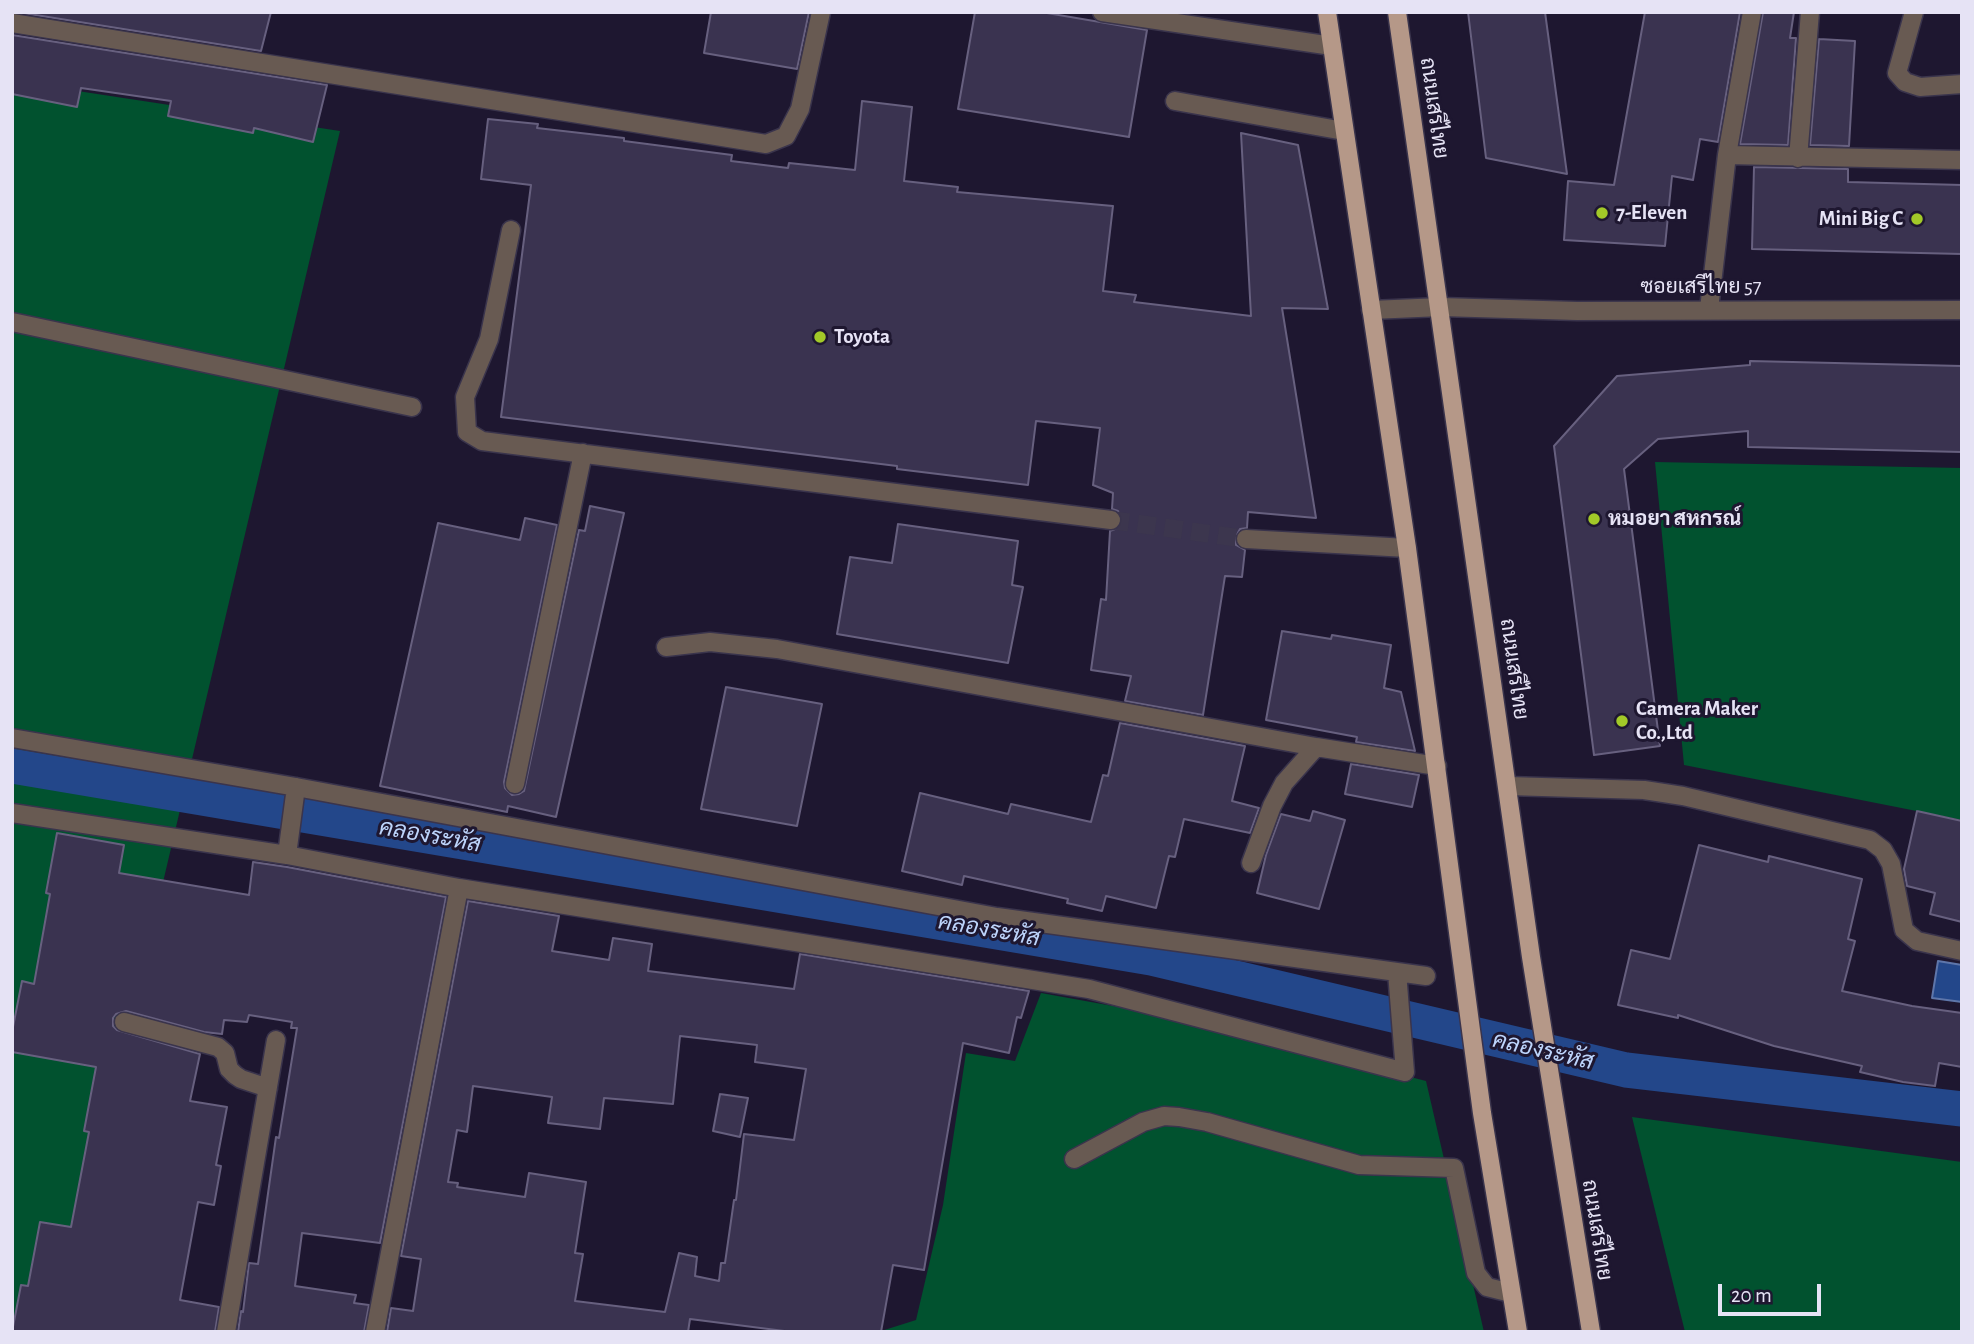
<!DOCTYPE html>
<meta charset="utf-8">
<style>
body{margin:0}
#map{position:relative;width:1974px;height:1344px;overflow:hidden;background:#1e1730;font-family:"Alegreya Sans",sans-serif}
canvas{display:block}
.frame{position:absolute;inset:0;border:14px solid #e6e3f5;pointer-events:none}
.scale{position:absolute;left:1718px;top:1284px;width:103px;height:32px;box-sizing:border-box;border:4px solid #e6e3f5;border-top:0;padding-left:9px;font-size:21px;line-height:24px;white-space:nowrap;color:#e6e3f5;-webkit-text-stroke:5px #1e1730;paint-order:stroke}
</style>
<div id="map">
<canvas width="1974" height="1344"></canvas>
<div class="frame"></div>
<div class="scale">20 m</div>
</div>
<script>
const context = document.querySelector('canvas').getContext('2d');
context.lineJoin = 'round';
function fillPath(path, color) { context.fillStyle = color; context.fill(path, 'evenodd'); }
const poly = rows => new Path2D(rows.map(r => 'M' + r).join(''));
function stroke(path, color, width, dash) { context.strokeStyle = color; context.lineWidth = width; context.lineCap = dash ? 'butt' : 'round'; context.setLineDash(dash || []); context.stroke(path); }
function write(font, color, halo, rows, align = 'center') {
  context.font = font + ' "Alegreya Sans",Sarabun,sans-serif'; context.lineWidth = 6; context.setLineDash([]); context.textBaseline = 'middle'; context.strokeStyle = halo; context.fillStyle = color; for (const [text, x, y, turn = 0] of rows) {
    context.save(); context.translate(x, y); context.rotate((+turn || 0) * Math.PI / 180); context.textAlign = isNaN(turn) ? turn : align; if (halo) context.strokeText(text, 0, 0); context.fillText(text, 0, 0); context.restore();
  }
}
fillPath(poly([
 [12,81,340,131,57,1332,12,1332],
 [1655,462,1962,468,1962,820,1684,765],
 [1041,993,1185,1019,1426,1081,1484,1332,878,1332,916,1320,943,1205,966,1053,1015,1061],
 [1632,1117,1962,1162,1962,1332,1685,1332]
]), '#01522f');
const water = poly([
 [1938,961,1962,965,1962,1002,1932,998,1938,961]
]);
fillPath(water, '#23478a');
stroke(water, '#5e76aa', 2);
stroke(poly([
 [12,766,1151,958,1626,1070,1962,1109]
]), '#23478a', 35);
const building = poly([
 [17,12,271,12,261,51,17,12],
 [711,12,809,12,797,69,704,53,711,12],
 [975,12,1041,12,1147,30,1129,137,958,109,975,12],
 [1468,12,1545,12,1567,174,1486,158,1468,12],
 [1645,12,1740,12,1718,142,1700,139,1693,180,1672,176,1665,246,1564,240,1568,181,1614,185,1645,12],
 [1763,12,1794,12,1790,38,1796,38,1788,145,1740,144,1763,12],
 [12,35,327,85,313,142,254,128,253,133,168,116,171,101,81,88,77,107,12,94,12,35],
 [1819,39,1855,41,1849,146,1810,145,1819,39],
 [862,101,912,107,904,181,958,187,957,192,1113,206,1103,291,1136,295,1134,302,1251,316,1241,133,1298,145,1328,309,1282,308,1316,518,1248,512,1247,528,1240,529,1235,538,1236,545,1245,550,1242,577,1225,576,1203,715,1125,701,1131,676,1091,670,1101,599,1106,600,1110,531,1120,527,1122,521,1118,511,1112,509,1113,493,1093,485,1100,428,1036,421,1028,485,897,469,897,466,501,417,531,185,481,179,488,119,538,124,537,128,624,138,624,141,732,155,731,161,788,168,789,163,855,170,862,101],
 [1754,167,1848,169,1848,182,1962,185,1962,254,1752,249,1754,167],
 [1750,361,1962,366,1962,452,1748,447,1748,431,1658,439,1624,469,1660,746,1594,755,1554,446,1617,376,1750,365,1750,361],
 [590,506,624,513,556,817,508,806,507,812,380,786,438,523,520,540,525,518,557,525,504,782,505,788,512,795,519,794,524,791,579,530,585,531,590,506],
 [898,524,1018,541,1012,585,1023,587,1008,663,837,634,850,557,892,563,898,524],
 [1282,631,1331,639,1332,635,1391,645,1384,688,1401,692,1415,751,1356,742,1357,737,1266,720,1282,631],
 [726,687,822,704,797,826,701,809,726,687],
 [1120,723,1245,746,1232,801,1259,808,1250,833,1184,819,1175,857,1169,856,1156,908,1106,896,1102,911,1067,903,1068,899,964,876,962,885,902,871,920,793,1008,814,1011,804,1091,822,1103,775,1108,776,1120,723],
 [1351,764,1419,775,1412,807,1345,794,1351,764],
 [1313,811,1345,820,1319,909,1257,893,1266,855,1281,814,1310,821,1313,811],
 [1917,811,1962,821,1962,922,1930,914,1935,893,1907,886,1904,869,1917,811],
 [57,833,124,845,119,873,249,895,253,862,287,867,446,897,380,1243,302,1233,295,1286,356,1295,354,1303,369,1305,364,1332,238,1332,241,1311,243,1312,249,1263,258,1264,276,1137,279,1138,297,1028,291,1028,292,1022,249,1015,247,1022,224,1020,222,1034,204,1032,126,1011,116,1014,113,1018,113,1026,117,1030,200,1054,190,1101,227,1107,216,1165,221,1166,214,1205,198,1202,180,1300,219,1307,215,1332,12,1332,21,1285,28,1286,40,1222,71,1227,89,1132,84,1131,96,1067,12,1052,12,1032,22,981,34,984,50,894,46,893,57,833],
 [1699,845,1768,862,1769,856,1862,879,1848,939,1855,941,1842,991,1912,1006,1962,1013,1962,1067,1939,1063,1935,1086,1903,1082,1860,1072,1862,1066,1774,1046,1678,1015,1678,1018,1618,1005,1631,950,1670,959,1699,845],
 [468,901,559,916,552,951,609,960,613,938,652,944,648,971,794,989,800,954,1029,991,1021,1018,1017,1017,1009,1053,963,1043,924,1270,893,1265,881,1332,792,1332,690,1319,688,1332,387,1332,391,1308,413,1311,421,1259,401,1256,468,901],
 [680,1036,757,1045,755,1062,806,1069,794,1140,744,1134,736,1200,734,1200,725,1263,721,1263,719,1281,695,1276,697,1257,679,1253,665,1312,575,1301,583,1254,575,1253,586,1182,529,1173,525,1197,457,1187,458,1183,448,1182,457,1130,467,1132,473,1086,552,1097,548,1123,600,1129,604,1098,673,1104,680,1036],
 [720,1094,748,1098,740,1137,713,1131,720,1094]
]);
fillPath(building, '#3a3350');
stroke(building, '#67607f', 2);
stroke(poly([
 [1111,520,1246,539]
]), '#3c364e', 18, [18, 9]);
const minor = poly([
 [1102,12,1332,46],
 [1914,12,1897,73,1905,82,1920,87,1962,84],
 [12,23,766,144,786,136,800,109,821,12],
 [1175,101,1344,131],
 [1727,155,1962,160],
 [1798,158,1810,12],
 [511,230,489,339,465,397,467,432,482,441,1111,520],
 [1709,309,1727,155,1752,12],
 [1371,310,1441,307,1577,311,1962,310],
 [12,322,412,407],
 [1246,539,1407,548],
 [666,647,710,642,777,649,1316,747,1437,766],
 [12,738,296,787,997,917,1426,976],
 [515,784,583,453],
 [1508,786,1644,790,1683,796,1870,840,1883,850,1891,864,1904,930,1917,941,1962,951],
 [12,813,287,855,459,888,1089,989,1405,1072,1397,972],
 [287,855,296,787],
 [1251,863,1272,806,1284,783,1316,747],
 [124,1022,218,1047,225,1053,229,1069,235,1075,241,1079,268,1088],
 [1074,1159,1143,1122,1164,1116,1179,1117,1207,1122,1359,1165,1454,1168,1476,1273,1487,1287,1511,1293],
 [226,1332,276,1040],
 [375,1332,459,888]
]);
const major = poly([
 [1327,12,1407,548,1482,1113,1518,1332],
 [1397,12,1531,957,1591,1332]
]);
stroke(minor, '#3a344c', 21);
stroke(major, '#3a344c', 21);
stroke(minor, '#685a52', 18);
stroke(major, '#b59888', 18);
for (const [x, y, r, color] of [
 [1602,213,7,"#a2c928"],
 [1917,219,7,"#a2c928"],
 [820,337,7,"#a2c928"],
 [1594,519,7,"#a2c928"],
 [1622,721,7,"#a2c928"]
]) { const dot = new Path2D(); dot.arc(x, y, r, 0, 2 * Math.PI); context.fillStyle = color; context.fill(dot); stroke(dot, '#1e1730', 2.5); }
write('21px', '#e6e3f5', '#1e1730', [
 ["ถนนเสรีไทย",1434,108,82],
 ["ซอยเสรีไทย 57",1701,287],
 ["ถนนเสรีไทย",1514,669,82],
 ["ถนนเสรีไทย",1597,1230,81]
]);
write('bold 21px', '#e6e3f5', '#1e1730', [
 ["7-Eleven",1616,213],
 ["Mini Big C",1903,219,"right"],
 ["Toyota",834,337],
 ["หมอยา สหกรณ์",1608,519],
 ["Camera Maker",1636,709],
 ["Co.,Ltd",1636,733]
], 'left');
write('italic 23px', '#bdd4fb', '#1e1730', [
 ["คลองระหัส",430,836,10],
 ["คลองระหัส",989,930,10],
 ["คลองระหัส",1543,1051,13]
]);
</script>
